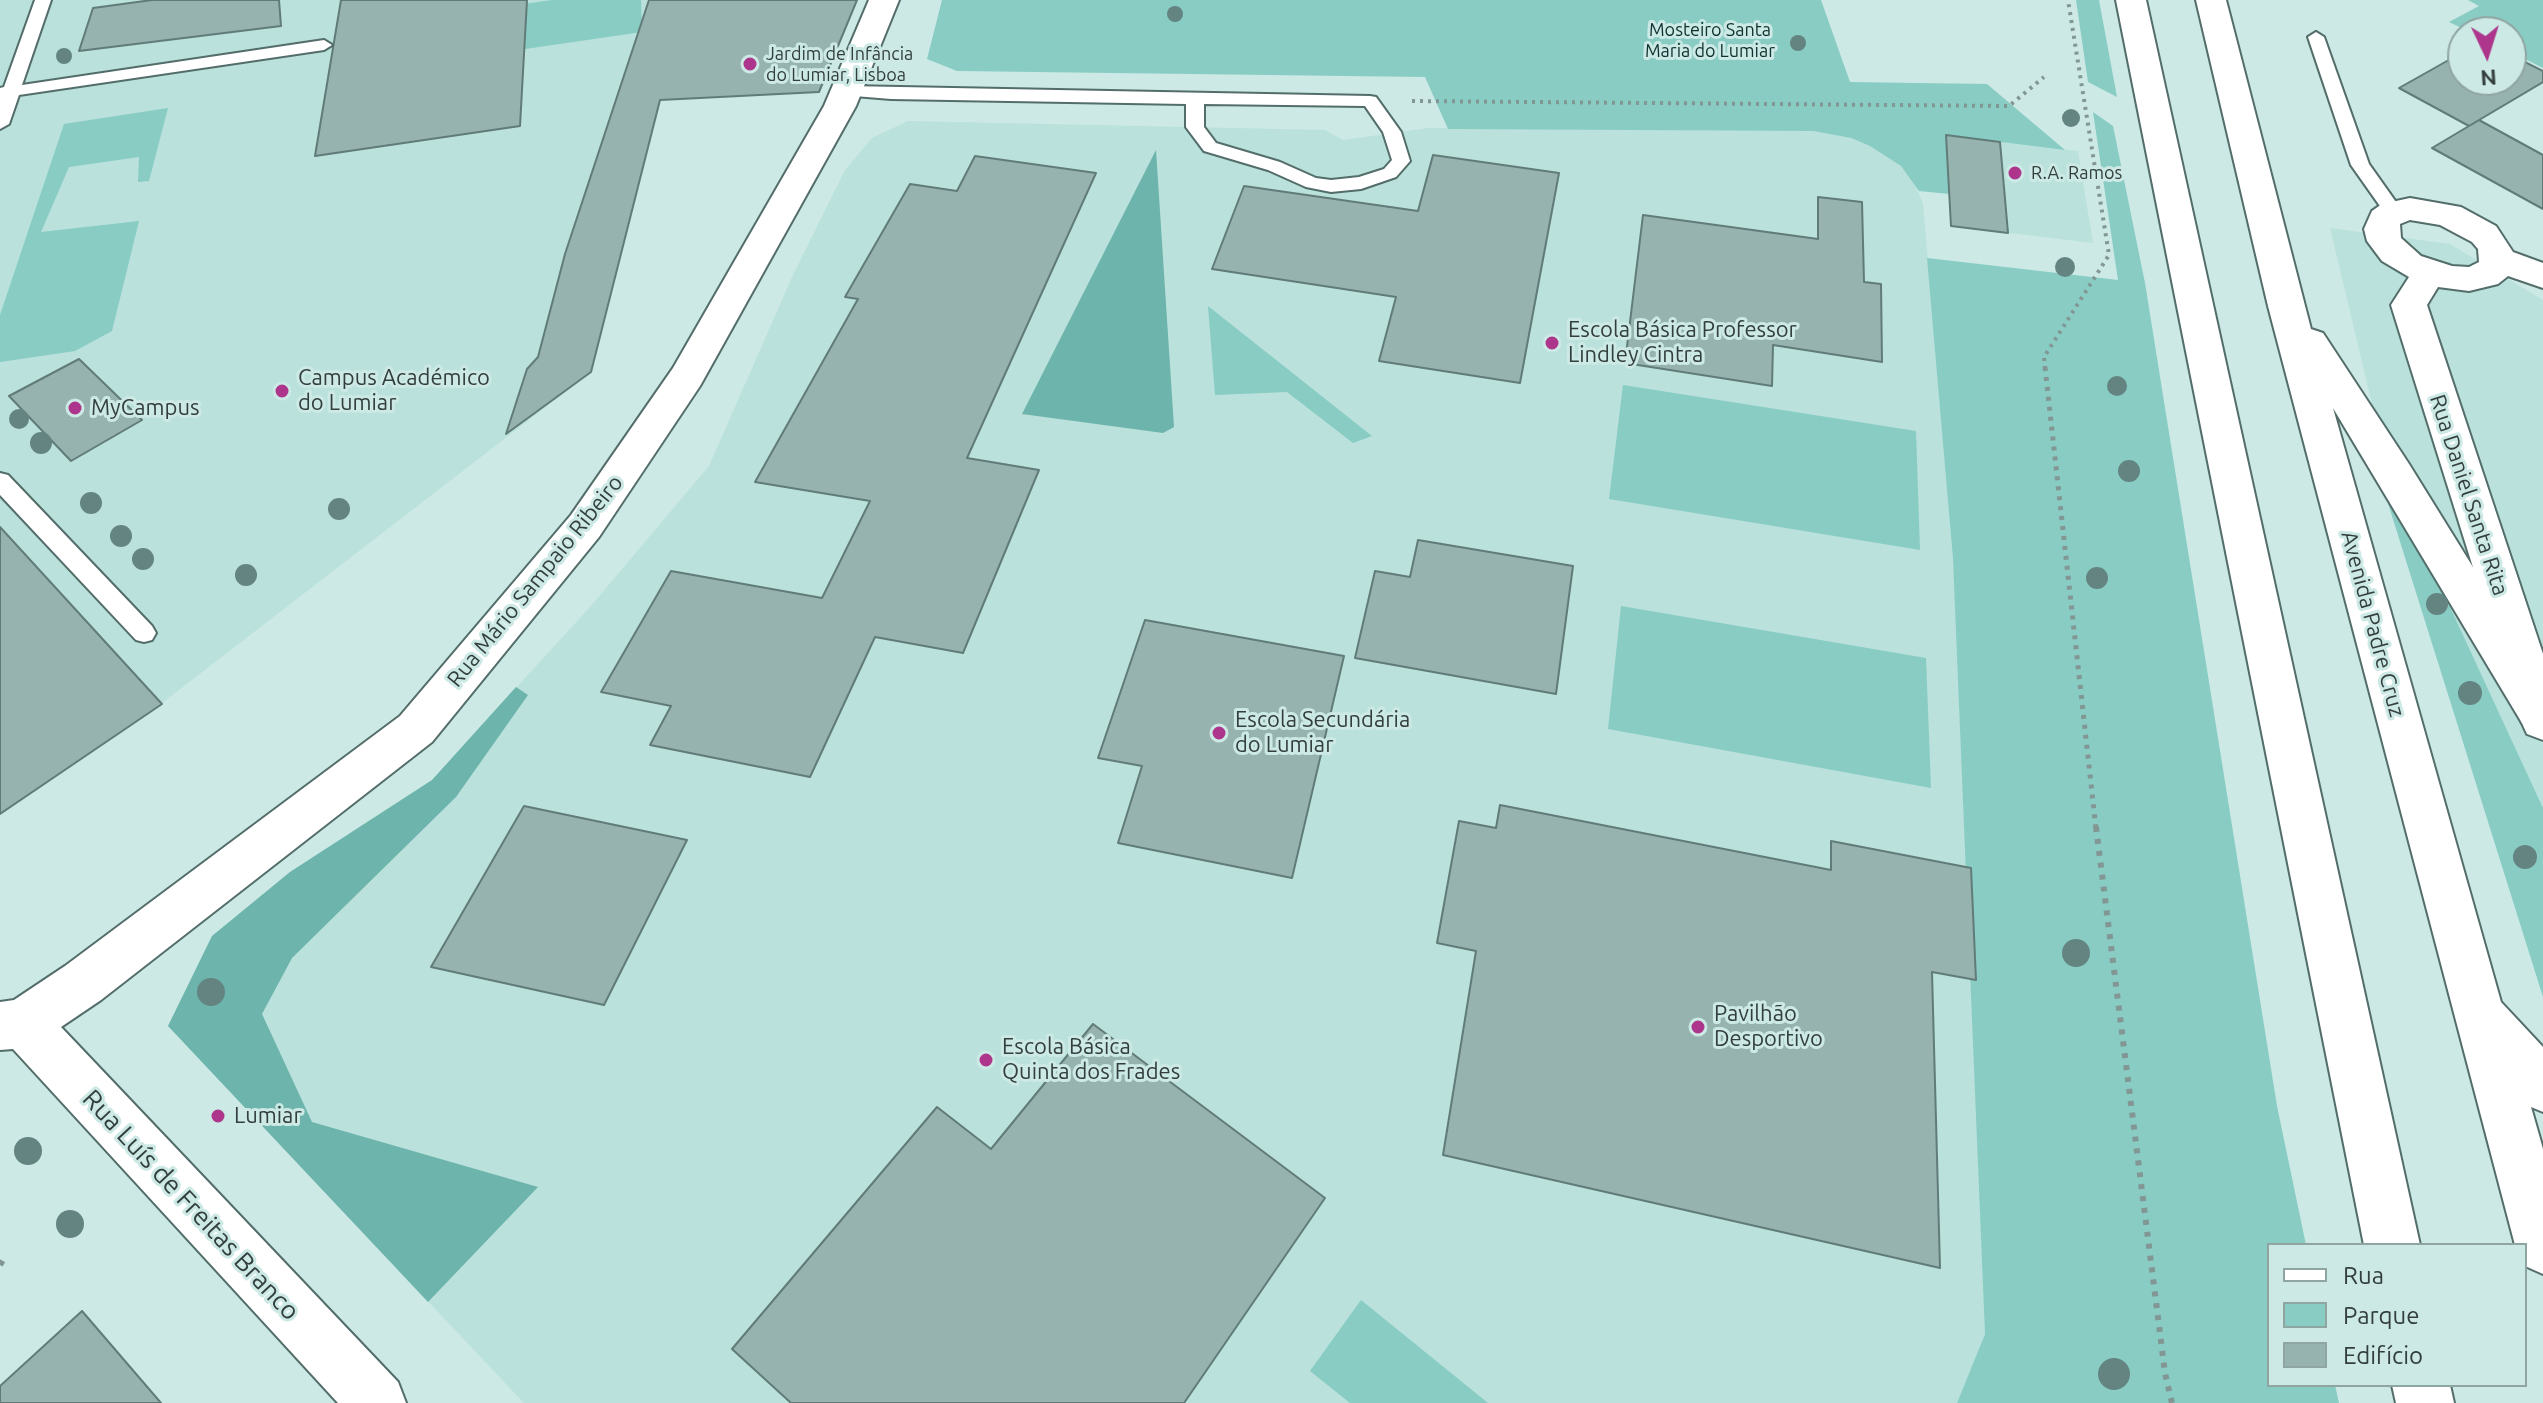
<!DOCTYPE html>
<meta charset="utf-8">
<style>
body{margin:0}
#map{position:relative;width:2543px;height:1403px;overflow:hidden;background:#cce9e5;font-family:Ubuntu,sans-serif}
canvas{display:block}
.legend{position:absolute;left:2267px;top:1243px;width:260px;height:144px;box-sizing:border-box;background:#cce9e5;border:2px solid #8fa5a2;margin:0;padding:10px 14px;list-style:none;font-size:24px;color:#333f3d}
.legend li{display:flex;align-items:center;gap:16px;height:40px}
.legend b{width:40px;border:2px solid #8fa5a2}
.north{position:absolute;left:2447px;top:16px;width:80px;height:80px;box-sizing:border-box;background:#cce9e5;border:2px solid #8fa5a2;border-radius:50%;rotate:176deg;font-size:22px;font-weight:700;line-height:32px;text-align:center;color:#333f3d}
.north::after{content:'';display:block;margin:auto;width:28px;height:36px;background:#ad368c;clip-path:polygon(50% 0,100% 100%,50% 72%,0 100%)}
</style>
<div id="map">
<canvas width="2543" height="1403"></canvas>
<ul class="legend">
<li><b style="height:10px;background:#fff"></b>Rua</li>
<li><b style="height:22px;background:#88ccc4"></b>Parque</li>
<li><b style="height:22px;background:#97b3af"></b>Edifício</li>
</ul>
<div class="north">N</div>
</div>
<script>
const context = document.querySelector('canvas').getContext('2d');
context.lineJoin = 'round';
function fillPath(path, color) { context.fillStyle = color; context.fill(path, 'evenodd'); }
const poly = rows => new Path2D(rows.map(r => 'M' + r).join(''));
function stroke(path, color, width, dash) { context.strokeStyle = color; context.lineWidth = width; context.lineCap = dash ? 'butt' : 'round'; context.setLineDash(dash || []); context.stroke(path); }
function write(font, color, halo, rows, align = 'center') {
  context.font = font + ' Ubuntu,sans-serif'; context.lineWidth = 6; context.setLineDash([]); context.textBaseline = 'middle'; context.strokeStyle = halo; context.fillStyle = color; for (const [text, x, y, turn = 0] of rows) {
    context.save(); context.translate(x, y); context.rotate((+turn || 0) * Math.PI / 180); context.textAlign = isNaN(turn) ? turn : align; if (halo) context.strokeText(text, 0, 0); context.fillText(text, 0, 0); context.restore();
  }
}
fillPath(poly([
 [0,0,686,0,591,372,162,703,0,814],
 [908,121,1325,130,1343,140,1428,128,1812,131,1851,138,1870,146,1901,166,1912,179,1923,203,1953,559,1971,868,1985,1334,1957,1403,524,1403,168,1026,212,936,290,872,432,780,590,607,709,466,793,275,845,170,872,138],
 [1946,135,2078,151,2093,243,1951,226],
 [2330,228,2450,244,2543,300,2543,808,2389,475]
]), '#bae1db');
fillPath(poly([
 [552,0,641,0,642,32,443,61,447,15],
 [942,0,1821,0,1850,82,1987,84,2065,150,1946,135,1949,194,1919,191,1901,166,1870,146,1851,138,1813,131,1448,129,1425,77,957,71,927,59],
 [2076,0,2099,0,2117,97,2088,82],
 [2468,0,2543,0,2543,68,2511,52,2511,32,2470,32,2449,22,2479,6],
 [168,108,149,181,138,182,139,157,69,167,41,232,139,221,112,331,75,351,0,362,0,315,64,124],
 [2093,112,2113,126,2145,283,2277,1106,2306,1245,2269,1245,2269,1385,2335,1385,2339,1403,1957,1403,1985,1334,1953,559,1927,258,2118,280],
 [1208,306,1372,436,1353,443,1287,392,1215,395],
 [1623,385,1916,431,1920,550,1609,499],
 [2389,475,2543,808,2543,997,2381,481],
 [1621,606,1926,658,1931,788,1608,729],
 [1361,1300,1488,1403,1350,1403,1310,1371]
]), '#88ccc4');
fillPath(poly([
 [1156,150,1174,427,1163,433,1022,414],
 [516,687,528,695,456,797,292,958,262,1014,312,1122,538,1187,428,1302,168,1026,212,936,290,872,432,780]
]), '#6db4ac');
const building = poly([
 [152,0,279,0,281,26,79,51,93,8,152,0],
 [341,0,527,0,520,126,315,156,341,0],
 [649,0,857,0,819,92,660,100,591,372,506,434,527,369,538,357,565,254,649,0],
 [2463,52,2463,80,2511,80,2511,55,2543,71,2543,82,2469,126,2399,88,2463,52],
 [2479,120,2543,155,2543,209,2432,148,2479,120],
 [1946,135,2000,142,2008,233,1951,226,1946,135],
 [1433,155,1559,173,1520,383,1379,361,1396,297,1212,269,1244,186,1418,211,1433,155],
 [975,156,1096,173,967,458,1039,470,963,653,875,637,810,777,650,745,671,706,601,692,671,571,822,598,870,501,755,482,858,299,845,297,910,184,957,191,975,156],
 [1818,197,1862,202,1864,282,1881,284,1882,362,1773,345,1772,386,1625,363,1643,215,1818,239,1818,197],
 [79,359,142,420,71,461,9,396,79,359],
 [0,527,162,704,0,814,0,527],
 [1418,540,1573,566,1556,694,1355,658,1375,571,1410,577,1418,540],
 [1145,620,1344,656,1292,878,1118,843,1142,766,1098,758,1145,620],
 [1500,805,1831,870,1831,841,1971,868,1976,980,1932,972,1940,1268,1443,1155,1476,951,1437,943,1459,821,1496,828,1500,805],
 [524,806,687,840,604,1005,431,967,524,806],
 [1093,1024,1325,1198,1184,1403,791,1403,732,1349,937,1107,991,1149,1093,1024],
 [82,1311,161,1403,0,1403,0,1386,82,1311]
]);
fillPath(building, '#97b3af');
stroke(building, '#617c78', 2);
const service = poly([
 [35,0,51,0,22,85,324,40,332,45,324,50,19,95,9,124,0,129,0,88,4,87,35,0],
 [2316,32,2324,37,2369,164,2403,212,2401,216,2387,216,2351,165,2308,37,2316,32],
 [848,86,1370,96,1376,97,1401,132,1410,161,1396,177,1361,189,1331,192,1306,187,1268,170,1204,151,1186,127,1186,104,891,99,842,95,839,91,842,87,848,86],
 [1204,104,1365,106,1383,132,1392,160,1384,169,1359,177,1331,180,1316,178,1280,162,1216,143,1204,127,1204,104],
 [0,473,8,475,152,626,156,633,152,640,144,642,136,640,0,495,0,473]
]);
const minor = poly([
 [869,0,899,0,856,106,700,386,599,537,432,742,101,1000,61,1027,398,1382,406,1403,338,1403,13,1049,0,1050,0,1002,14,1000,65,966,400,716,571,515,673,368,824,106,869,0],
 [2410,198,2461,207,2496,226,2513,252,2543,263,2543,288,2508,276,2498,284,2469,291,2438,287,2427,305,2543,654,2543,740,2527,734,2521,721,2391,305,2409,277,2382,261,2367,241,2364,229,2372,211,2382,204,2410,198],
 [2410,220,2440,225,2472,242,2478,249,2479,262,2469,267,2452,266,2421,256,2401,238,2400,224,2410,220]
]);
const trunk = poly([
 [2116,0,2146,0,2420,1245,2364,1245,2116,0],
 [2196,0,2226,0,2311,329,2323,333,2409,464,2543,680,2543,727,2538,729,2522,723,2333,408,2501,1002,2543,1047,2543,1112,2531,1107,2543,1149,2543,1274,2525,1266,2525,1245,2515,1245,2268,306,2196,0],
 [2392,1385,2450,1385,2454,1403,2396,1403,2392,1385]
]);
stroke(service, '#536d6a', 4);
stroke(minor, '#536d6a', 4);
stroke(trunk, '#536d6a', 4);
stroke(poly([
 [1412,101,2009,106,2044,77],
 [2045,369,2044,357,2109,255,2068,0]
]), '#829794', 4, [3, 5]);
stroke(poly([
 [2045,367,2096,829]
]), '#829794', 5, [4, 6]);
stroke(poly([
 [2096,827,2165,1373,2172,1403],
 [0,1265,3,1260]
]), '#829794', 6, [5, 7]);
fillPath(service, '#fff');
fillPath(minor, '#fff');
fillPath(trunk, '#fff');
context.fillStyle = '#648481';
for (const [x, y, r] of [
 [1175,14,8],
 [1798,43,8],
 [64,56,8],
 [2071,118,9],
 [2065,267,10],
 [2117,386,10],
 [19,419,10],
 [41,443,11],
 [2129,471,11],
 [91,503,11],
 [339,509,11],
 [121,536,11],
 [143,559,11],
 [246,575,11],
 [2097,578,11],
 [2437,604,11],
 [2470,693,12],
 [2525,857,12],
 [2076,953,14],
 [211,992,14],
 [28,1151,14],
 [70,1224,14],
 [2114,1374,16]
]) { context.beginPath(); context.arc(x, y, r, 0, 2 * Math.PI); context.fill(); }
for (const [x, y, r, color] of [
 [750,64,8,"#ad368c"],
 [2015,173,8,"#ad368c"],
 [1552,343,8,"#ad368c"],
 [282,391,8,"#ad368c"],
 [75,408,8,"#ad368c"],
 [1219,733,8,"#ad368c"],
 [1698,1027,8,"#ad368c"],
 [986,1060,8,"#ad368c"],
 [218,1116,8,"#ad368c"]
]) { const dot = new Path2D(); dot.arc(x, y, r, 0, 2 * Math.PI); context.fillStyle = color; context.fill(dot); stroke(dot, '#cce9e5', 3); }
write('18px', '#0e322f', '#cce9e5', [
 ["Mosteiro Santa",1710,30],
 ["Maria do Lumiar",1710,51]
]);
write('18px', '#333f3d', '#cce9e5', [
 ["Jardim de Infância",766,54],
 ["do Lumiar, Lisboa",766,75],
 ["R.A. Ramos",2031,173]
], 'left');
write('22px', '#333f3d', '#cce9e5', [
 ["Escola Básica Professor",1568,330],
 ["Lindley Cintra",1568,355],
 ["Campus Académico",298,378],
 ["do Lumiar",298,403],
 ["MyCampus",91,408],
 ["Escola Secundária",1235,720],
 ["do Lumiar",1235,745],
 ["Pavilhão",1714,1014],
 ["Desportivo",1714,1039],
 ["Escola Básica",1002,1047],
 ["Quinta dos Frades",1002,1072],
 ["Lumiar",234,1116]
], 'left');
write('22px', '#333f3d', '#cce9e5', [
 ["Rua Daniel Santa Rita",2469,495,72],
 ["Rua Mário Sampaio Ribeiro",535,581,-51],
 ["Avenida Padre Cruz",2373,624,75]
]);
write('26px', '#333f3d', '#cce9e5', [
 ["Rua Luís de Freitas Branco",191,1205,47]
]);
</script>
